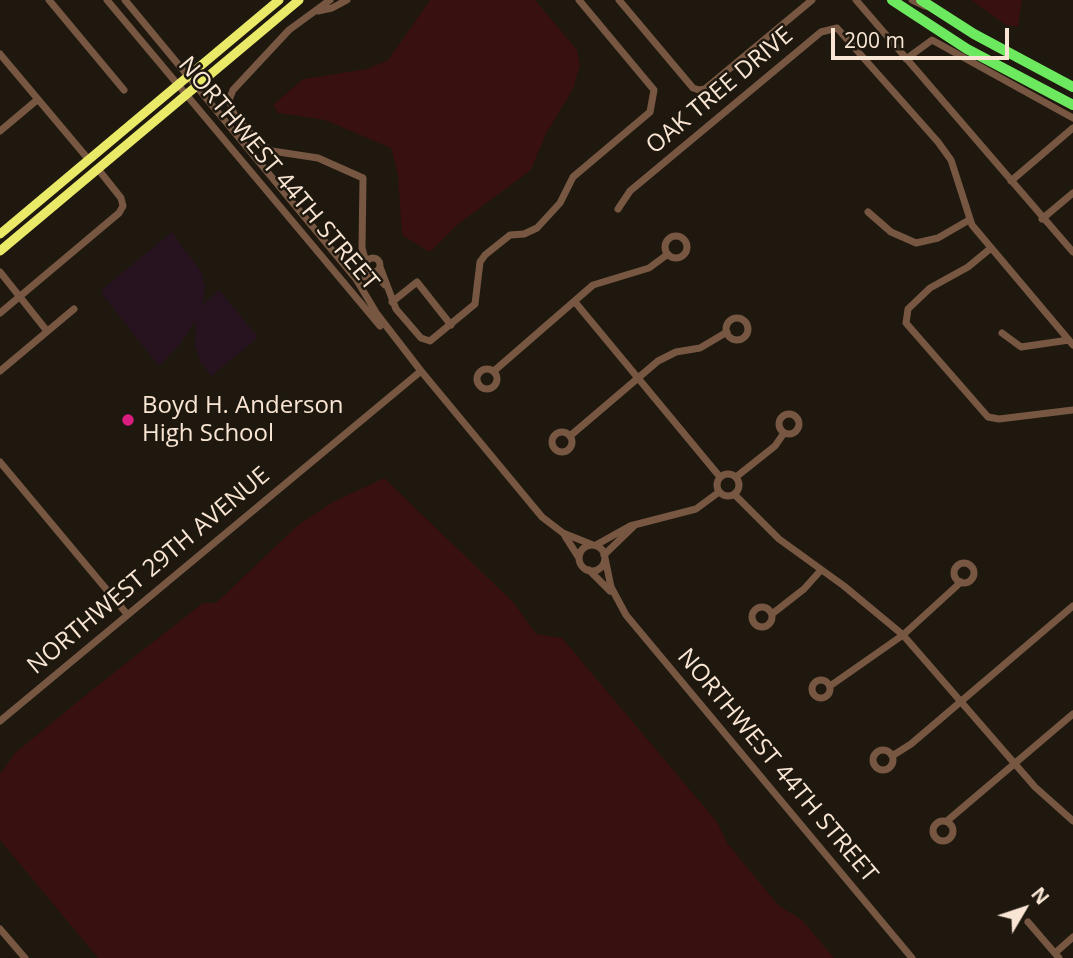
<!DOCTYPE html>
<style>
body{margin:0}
#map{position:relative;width:1073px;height:958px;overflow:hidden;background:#1e180f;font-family:"Open Sans",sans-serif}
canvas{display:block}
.north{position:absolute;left:989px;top:874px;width:70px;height:70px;-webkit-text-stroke:5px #1e180f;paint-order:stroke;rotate:51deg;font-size:19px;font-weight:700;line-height:28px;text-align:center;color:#f9e5d3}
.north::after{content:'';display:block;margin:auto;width:24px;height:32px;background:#f9e5d3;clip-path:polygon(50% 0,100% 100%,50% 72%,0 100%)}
.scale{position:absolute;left:831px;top:28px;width:178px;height:32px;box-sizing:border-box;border:4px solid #f9e5d3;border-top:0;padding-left:9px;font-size:21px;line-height:24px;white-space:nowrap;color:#f9e5d3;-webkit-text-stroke:5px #1e180f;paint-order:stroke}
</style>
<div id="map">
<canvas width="1073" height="958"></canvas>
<div class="north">N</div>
<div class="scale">200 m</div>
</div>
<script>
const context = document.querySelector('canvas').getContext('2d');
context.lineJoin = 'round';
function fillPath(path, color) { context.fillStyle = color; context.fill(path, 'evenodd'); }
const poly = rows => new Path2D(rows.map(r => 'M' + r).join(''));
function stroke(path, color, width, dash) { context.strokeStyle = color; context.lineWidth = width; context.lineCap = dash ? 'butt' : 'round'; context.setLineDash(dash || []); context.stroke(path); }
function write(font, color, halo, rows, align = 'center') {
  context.font = font + ' "Open Sans",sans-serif'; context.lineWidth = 5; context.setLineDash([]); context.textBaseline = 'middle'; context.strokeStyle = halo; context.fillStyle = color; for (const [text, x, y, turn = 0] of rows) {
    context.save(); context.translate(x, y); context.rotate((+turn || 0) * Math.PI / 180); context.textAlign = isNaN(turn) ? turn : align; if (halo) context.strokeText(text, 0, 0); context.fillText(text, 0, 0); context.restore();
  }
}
fillPath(poly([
 [172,232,201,272,205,288,202,306,219,290,256,335,255,340,211,376,200,361,195,346,196,320,181,343,159,366,102,294,103,289]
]), '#271320');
fillPath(poly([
 [430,0,535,0,577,50,580,66,573,89,546,134,531,170,457,225,430,252,402,235,398,175,391,148,325,120,278,113,273,105,303,79,367,69,388,60],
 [971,0,1022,0,1018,27,1006,25],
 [384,478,514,603,536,634,562,638,717,822,727,843,778,905,802,920,834,958,98,958,0,840,0,774,16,752,102,682,203,603,216,603,298,525,333,502]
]), '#37100f');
stroke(poly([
 [49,0,124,90],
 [107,0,380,326],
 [125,0,356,279,377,314,421,371,542,517,563,533,593,545],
 [330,0,289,30,233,90,229,100,234,114,258,142,272,151,318,158,363,178,362,248,366,262],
 [619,0,693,88,699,90,705,89,812,0],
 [856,0,1073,252],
 [912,0,925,6],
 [318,11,332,8,347,0],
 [0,54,89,160],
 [906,59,932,40,1073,118],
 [0,131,37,100],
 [1011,181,1073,128],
 [618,209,630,191,821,32,837,28,938,142,951,160,972,225,1073,345],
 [868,212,891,232,916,243,938,238,969,220],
 [1042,219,1073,193],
 '665 247a11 11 0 1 1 22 0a11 11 0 1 1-22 0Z',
 [991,248,968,267,930,288,908,309,906,323,988,417,999,419,1073,410],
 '366 265a7 7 0 1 1 14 0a7 7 0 1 1-14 0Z',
 [380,267,396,309,421,338,430,341,475,304,480,262,485,255,510,235,524,234,537,228,560,203,573,177,650,112,654,90,579,0],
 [0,272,47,331],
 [365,277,376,276,385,285],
 [392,302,417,282,451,325],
 [575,302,720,477],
 [0,313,119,213,123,206,121,198,98,169],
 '726 329a11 11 0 1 1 22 0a11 11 0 1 1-22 0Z',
 [1002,333,1021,347,1069,340],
 '477 379a10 10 0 1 1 20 0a10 10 0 1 1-20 0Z',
 [0,371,74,309],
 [494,371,593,285,649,268,668,254],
 '779 424a10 10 0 1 1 20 0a10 10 0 1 1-20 0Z',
 '552 442a10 10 0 1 1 20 0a10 10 0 1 1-20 0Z',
 [570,436,658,361,676,352,700,348,727,332],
 [0,462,127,614],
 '717 485a11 11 0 1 1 22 0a11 11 0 1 1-22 0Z',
 [736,477,775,446,784,433],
 [735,495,779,539,844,586,903,635,830,686],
 [565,536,579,558],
 [596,545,630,526,696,509,719,492],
 '579 558a13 13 0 1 1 26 0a13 13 0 1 1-26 0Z',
 [604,555,634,526],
 [605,558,611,587,626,615,912,958],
 '954 573a10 10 0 1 1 20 0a10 10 0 1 1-20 0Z',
 [589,570,610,591],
 [961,582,903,635,1035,787,1073,821],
 '752 617a10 10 0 1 1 20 0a10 10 0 1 1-20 0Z',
 [772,614,804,589,821,570],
 '812 689a9 9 0 1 1 18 0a9 9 0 1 1-18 0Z',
 [0,721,421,371],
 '873 760a10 10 0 1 1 20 0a10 10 0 1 1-20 0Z',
 [892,756,911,744,1073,606],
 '933 831a10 10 0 1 1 20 0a10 10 0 1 1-20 0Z',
 [947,821,1073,714],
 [1028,922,1059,958],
 [0,929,25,958],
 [1055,953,1073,937]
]), '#775741', 7);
stroke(poly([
 [0,234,279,0],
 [0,251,299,0]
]), '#eaea68', 9);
stroke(poly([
 [892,0,967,49,1073,105],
 [921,0,974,34,1073,87]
]), '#6ce95e', 10);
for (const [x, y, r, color] of [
 [128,420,7,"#d91e80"]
]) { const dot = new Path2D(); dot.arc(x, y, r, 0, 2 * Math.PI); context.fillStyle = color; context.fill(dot); stroke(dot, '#1e180f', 2.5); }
write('24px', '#f9e5d3', '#1e180f', [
 ["OAK TREE DRIVE",720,91,-40],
 ["NORTHWEST 44TH STREET",278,174,50],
 ["NORTHWEST 29TH AVENUE",149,571,-40],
 ["NORTHWEST 44TH STREET",777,766,50]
]);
write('24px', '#f9e5d3', '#1e180f', [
 ["Boyd H. Anderson",142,406],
 ["High School",142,434]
], 'left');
</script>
